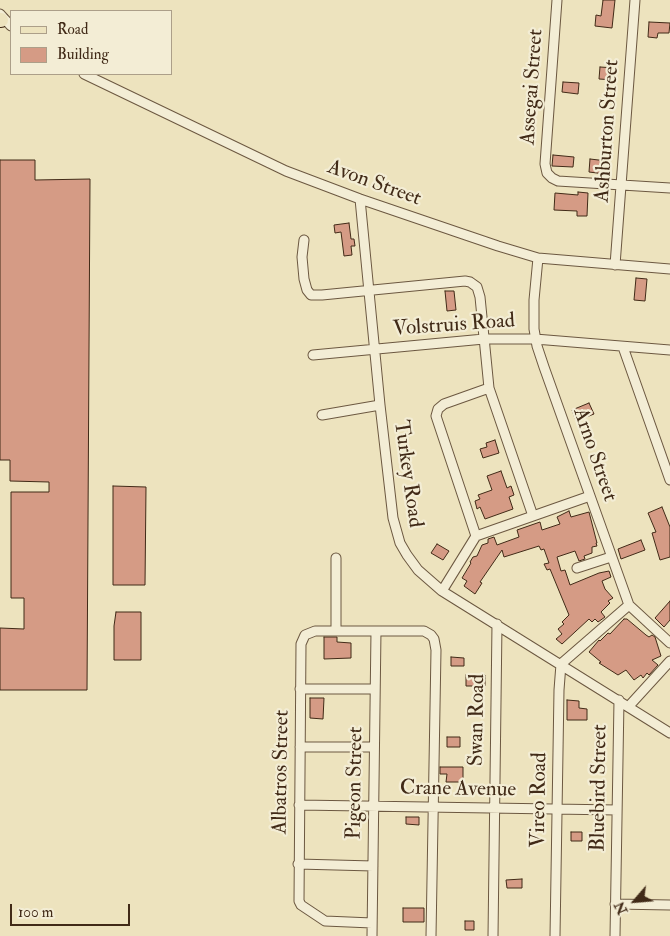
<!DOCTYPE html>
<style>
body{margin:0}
#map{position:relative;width:670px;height:936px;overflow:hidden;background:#ede3be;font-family:"IM FELL Double Pica",serif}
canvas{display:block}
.legend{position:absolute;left:10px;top:10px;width:162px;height:65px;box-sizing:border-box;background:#f3edd5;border:1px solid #ac9f89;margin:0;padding:6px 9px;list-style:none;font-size:15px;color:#412a17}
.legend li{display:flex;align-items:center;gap:10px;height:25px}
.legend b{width:25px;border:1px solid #ac9f89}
.north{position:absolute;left:610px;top:876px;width:50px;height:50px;-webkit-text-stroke:4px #f3edd5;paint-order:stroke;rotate:243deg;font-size:14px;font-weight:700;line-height:20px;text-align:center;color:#412a17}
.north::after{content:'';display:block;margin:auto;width:18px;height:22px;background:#412a17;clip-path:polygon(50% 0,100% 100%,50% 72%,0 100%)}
.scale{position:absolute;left:10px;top:904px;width:120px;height:22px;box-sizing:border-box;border:2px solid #412a17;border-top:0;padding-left:6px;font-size:15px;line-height:18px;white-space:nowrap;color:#412a17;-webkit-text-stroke:4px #f3edd5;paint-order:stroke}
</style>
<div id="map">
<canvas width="670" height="936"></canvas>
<ul class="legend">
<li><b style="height:6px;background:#ede3be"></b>Road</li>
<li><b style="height:14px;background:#d59b85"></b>Building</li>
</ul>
<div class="north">N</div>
<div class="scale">100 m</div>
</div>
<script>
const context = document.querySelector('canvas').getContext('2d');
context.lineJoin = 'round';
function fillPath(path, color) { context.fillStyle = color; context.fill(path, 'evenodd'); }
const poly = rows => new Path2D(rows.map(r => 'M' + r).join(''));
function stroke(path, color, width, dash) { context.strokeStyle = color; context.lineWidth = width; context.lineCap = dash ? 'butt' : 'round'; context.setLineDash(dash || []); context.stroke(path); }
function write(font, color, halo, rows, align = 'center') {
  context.font = font + ' "IM FELL Double Pica",serif'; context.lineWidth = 4.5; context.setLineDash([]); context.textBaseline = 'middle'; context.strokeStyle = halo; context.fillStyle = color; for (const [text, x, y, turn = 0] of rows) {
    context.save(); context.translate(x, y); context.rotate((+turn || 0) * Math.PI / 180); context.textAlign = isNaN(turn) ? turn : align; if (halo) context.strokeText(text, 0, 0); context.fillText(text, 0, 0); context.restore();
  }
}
const building = poly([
 [603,0,615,0,612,28,595,26,596,15,601,16,603,0],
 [649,22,670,23,669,33,658,33,657,38,648,37,649,22],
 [600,67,615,68,615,80,599,79,600,67],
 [563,82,579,83,578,94,562,92,563,82],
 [553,155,574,157,573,167,552,166,553,155],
 [590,159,607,161,605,174,589,172,590,159],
 [0,160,35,160,35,180,90,179,87,690,0,690,0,628,24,629,24,598,11,598,11,492,49,492,49,482,10,481,10,460,0,460,0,160],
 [578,192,588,193,587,216,577,216,577,211,554,210,555,193,578,195,578,192],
 [349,223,351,239,354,239,355,246,351,246,352,255,344,256,341,232,335,233,334,225,349,223],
 [636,278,647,279,645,301,634,300,636,278],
 [445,291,454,291,456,310,447,311,445,291],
 [589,403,594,414,576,421,572,410,589,403],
 [495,440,499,453,483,458,480,449,487,447,486,443,495,440],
 [501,471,507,488,511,486,514,495,509,497,513,509,485,519,480,507,477,509,475,501,480,499,478,495,492,490,487,476,501,471],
 [113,486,146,487,145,585,113,585,113,486],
 [662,507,670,527,670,557,660,560,652,533,656,532,648,513,662,507],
 [569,511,571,517,589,512,597,543,596,543,597,546,592,547,592,553,584,556,585,559,579,561,575,551,557,557,561,571,565,570,570,585,599,573,609,571,611,577,602,581,605,589,613,598,608,601,610,603,601,612,605,617,598,622,595,619,592,622,589,619,562,644,556,639,562,634,558,629,564,624,562,622,569,615,550,569,547,570,544,564,549,563,544,549,541,550,539,546,504,557,502,550,480,582,482,583,475,594,464,586,467,581,462,578,471,563,470,562,473,557,477,556,482,545,488,543,488,539,494,537,497,545,519,537,517,530,540,522,542,530,560,524,557,517,569,511],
 [641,540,645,550,621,559,618,549,641,540],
 [437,544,449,551,443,560,431,553,437,544],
 [670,601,670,620,664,627,655,618,670,601],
 [116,612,141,612,141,660,114,660,114,626,116,612],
 [624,619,627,619,646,635,649,637,652,635,655,637,661,656,652,660,658,665,649,675,647,673,643,678,641,675,634,680,626,670,618,675,599,663,601,662,589,652,599,640,600,641,608,633,610,634,624,619],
 [324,637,337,637,337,642,351,643,351,658,324,659,324,637],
 [451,657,464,658,464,666,451,666,451,657],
 [466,675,485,675,485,686,466,686,466,675],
 [310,698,324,698,323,719,310,718,310,698],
 [567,700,579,701,579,708,587,709,587,720,567,720,567,700],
 [447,737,460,737,460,747,447,747,447,737],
 [440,767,463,767,463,782,446,782,447,774,440,774,440,767],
 [406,817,419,817,419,825,406,824,406,817],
 [571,832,582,832,582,841,571,841,571,832],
 [522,879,522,888,507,888,506,880,522,879],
 [403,908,424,908,424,922,403,922,403,908],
 [465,921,474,921,474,930,465,930,465,921]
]);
fillPath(building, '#d59b85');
stroke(building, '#412a17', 1);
const street = poly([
 [557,0,545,164,547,173,552,178,558,181,670,188],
 [0,14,11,26],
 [84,74,286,171,360,199,498,246,538,258,670,269],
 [360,199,380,405,393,518,400,543,407,555,418,570,442,591,670,733],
 [304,240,302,257,304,279,307,290,311,295,322,295,465,281,470,282,477,287,480,297,489,388,533,516],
 [538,258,534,300,534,329,537,346,544,367,629,605,670,643],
 [615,265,635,0],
 [623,347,670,480],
 [313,355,484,339,535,339,670,350],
 [322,415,380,405],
 [476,536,436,416,438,409,444,404,489,388],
 [577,568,611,557],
 [442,591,476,536,590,496],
 [336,631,336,558],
 [561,664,629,605],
 [300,689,375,689],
 [629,706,670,661],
 [300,747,374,747],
 [299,805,617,810],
 [298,864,373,866],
 [615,904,670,905],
 [372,923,325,921,301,905,299,901,301,644,305,635,315,631,424,631,431,635,434,639,436,650,431,936],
 [372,936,376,631],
 [493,936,497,624],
 [555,936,559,690,561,664],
 [615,936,619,700]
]);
const primary = poly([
 [0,20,1,20]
]);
stroke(street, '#6c5841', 11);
stroke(primary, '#412a17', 16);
stroke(street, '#f3edd5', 9);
stroke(primary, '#ede3be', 14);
write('21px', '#412a17', '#f3edd5', [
 ["Assegai Street",533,87,-86],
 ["Ashburton Street",608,131,-86],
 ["Avon Street",374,184,20],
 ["Volstruis Road",454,326,-4],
 ["Arno Street",594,455,71],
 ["Turkey Road",407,474,82],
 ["Swan Road",478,720,-89],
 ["Albatros Street",282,772,-89],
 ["Pigeon Street",356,783,-89],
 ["Bluebird Street",600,788,-89],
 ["Crane Avenue",458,790,1],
 ["Vireo Road",540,800,-89]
]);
</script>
